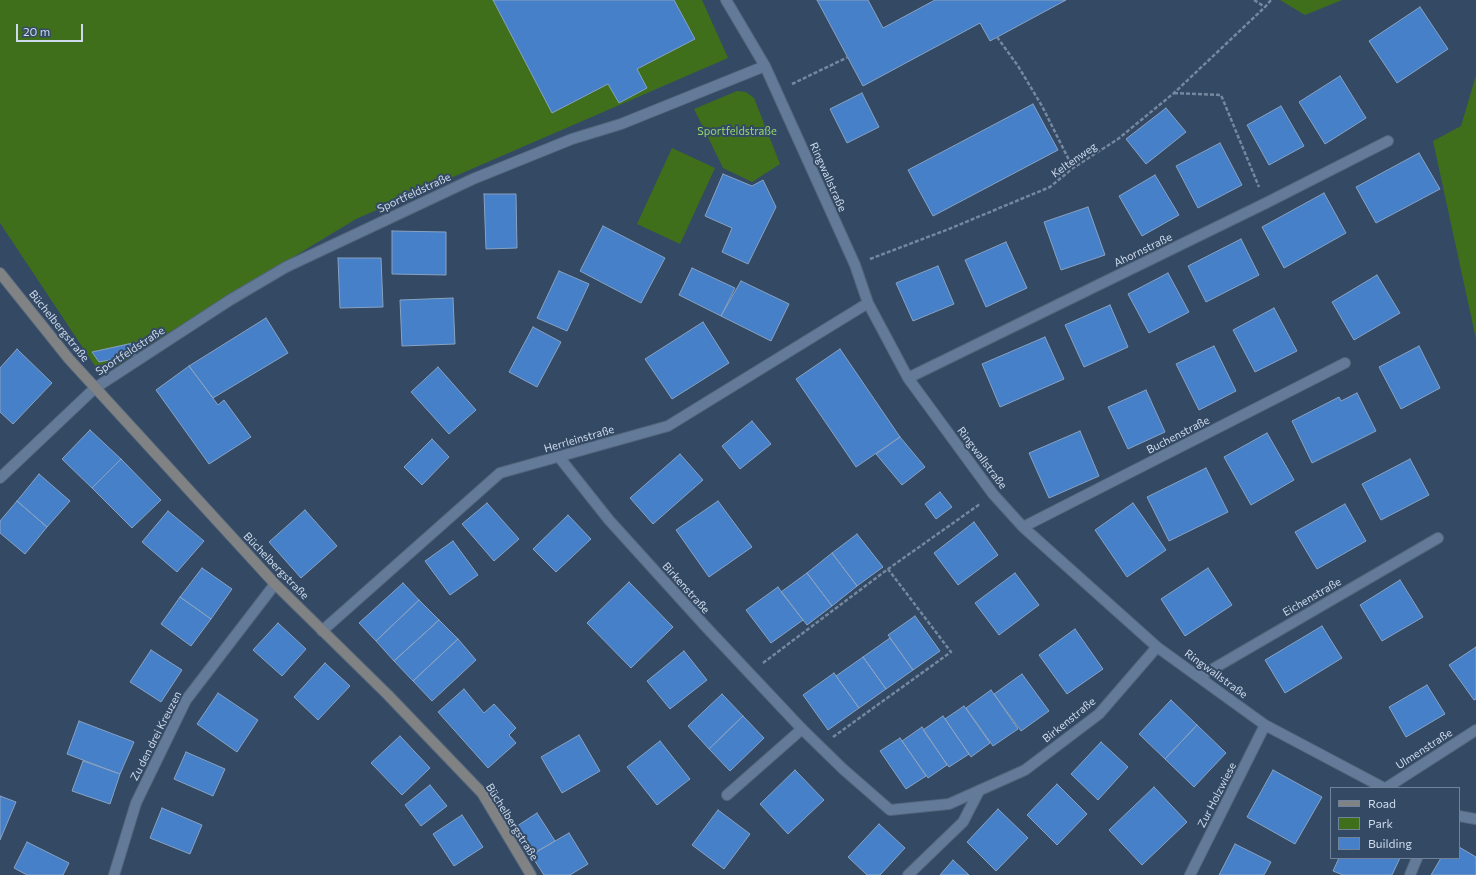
<!DOCTYPE html>
<meta charset="utf-8">
<style>
body{margin:0}
#map{position:relative;width:1476px;height:875px;overflow:hidden;background:#334964;font-family:Commissioner,sans-serif}
canvas{display:block}
.legend{position:absolute;left:1330px;top:787px;width:130px;height:72px;box-sizing:border-box;background:#334964;border:1px solid #71839a;margin:0;padding:5px 7px;list-style:none;font-size:12px;color:#cddaeb}
.legend li{display:flex;align-items:center;gap:8px;height:20px}
.legend b{width:20px;border:1px solid #71839a}
.scale{position:absolute;left:16px;top:24px;width:67px;height:18px;box-sizing:border-box;border:2px solid #cddaeb;border-top:0;padding-left:5px;font-size:12px;line-height:14px;white-space:nowrap;color:#cddaeb;-webkit-text-stroke:3px #334964;paint-order:stroke}
</style>
<div id="map">
<canvas width="1476" height="875"></canvas>
<ul class="legend">
<li><b style="height:5px;background:#808284"></b>Road</li>
<li><b style="height:11px;background:#406f1c"></b>Park</li>
<li><b style="height:11px;background:#4580c9"></b>Building</li>
</ul>
<div class="scale">20 m</div>
</div>
<script>
const context = document.querySelector('canvas').getContext('2d');
context.lineJoin = 'round';
function fillPath(path, color) { context.fillStyle = color; context.fill(path, 'evenodd'); }
const poly = rows => new Path2D(rows.map(r => 'M' + r).join(''));
function stroke(path, color, width, dash) { context.strokeStyle = color; context.lineWidth = width; context.lineCap = dash ? 'butt' : 'round'; context.setLineDash(dash || []); context.stroke(path); }
function write(font, color, halo, rows, align = 'center') {
  context.font = font + ' Commissioner,sans-serif'; context.lineWidth = 4; context.setLineDash([]); context.textBaseline = 'middle'; context.strokeStyle = halo; context.fillStyle = color; for (const [text, x, y, turn = 0] of rows) {
    context.save(); context.translate(x, y); context.rotate((+turn || 0) * Math.PI / 180); context.textAlign = isNaN(turn) ? turn : align; if (halo) context.strokeText(text, 0, 0); context.fillText(text, 0, 0); context.restore();
  }
}
fillPath(poly([
 [0,0,702,0,728,58,356,219,168,333,112,369,95,366,0,223],
 [1280,0,1342,0,1305,15],
 [1476,75,1476,339,1433,141,1461,126],
 [737,91,746,92,754,98,780,164,752,182,723,168,694,109],
 [672,148,715,168,680,244,637,224]
]), '#406f1c');
const building = poly([
 [493,0,674,0,695,39,637,69,647,88,619,103,608,84,552,113,493,0],
 [817,0,868,0,883,28,935,0,1066,0,990,41,980,23,863,86,817,0],
 [1420,7,1448,49,1397,83,1369,41,1420,7],
 [1340,76,1366,118,1325,144,1299,102,1340,76],
 [862,93,879,127,847,143,830,109,862,93],
 [1033,104,1058,150,933,216,908,170,1033,104],
 [1281,106,1304,146,1269,165,1247,125,1281,106],
 [1166,108,1186,132,1146,164,1126,139,1166,108],
 [1220,143,1242,185,1198,208,1176,166,1220,143],
 [1419,153,1440,189,1376,223,1356,187,1419,153],
 [723,174,752,186,763,180,776,207,748,264,722,252,732,228,705,216,723,174],
 [1155,175,1179,215,1142,236,1119,196,1155,175],
 [1324,193,1346,233,1284,268,1262,227,1324,193],
 [484,194,516,194,517,248,486,249,484,194],
 [1088,207,1105,255,1061,270,1044,222,1088,207],
 [603,226,665,258,641,303,580,271,603,226],
 [392,231,446,232,446,275,392,274,392,231],
 [1241,239,1259,275,1206,302,1188,266,1241,239],
 [1006,242,1027,288,986,307,965,260,1006,242],
 [338,258,381,258,383,307,340,308,338,258],
 [938,266,954,304,913,321,896,283,938,266],
 [692,268,735,288,721,316,679,295,692,268],
 [559,271,589,284,567,331,537,318,559,271],
 [1168,273,1189,312,1149,333,1128,294,1168,273],
 [1377,275,1400,313,1354,340,1332,302,1377,275],
 [741,281,789,304,771,341,721,316,741,281],
 [453,298,455,344,402,346,400,300,453,298],
 [1110,305,1128,347,1084,367,1065,325,1110,305],
 [1274,308,1297,351,1255,372,1233,330,1274,308],
 [266,318,288,353,213,398,189,366,266,318],
 [703,322,729,363,672,399,645,359,703,322],
 [533,327,561,342,537,387,509,372,533,327],
 [1045,337,1064,379,1000,407,982,364,1045,337],
 [133,343,136,355,99,362,92,352,133,343],
 [1214,346,1236,391,1199,410,1176,364,1214,346],
 [1419,346,1440,388,1401,409,1379,367,1419,346],
 [17,349,52,383,13,424,0,412,0,368,17,349],
 [840,349,900,437,856,467,796,379,840,349],
 [189,366,218,405,224,400,251,437,209,464,156,390,189,366],
 [438,367,476,410,449,434,411,392,438,367],
 [1146,390,1165,432,1128,449,1108,407,1146,390],
 [1357,393,1376,431,1312,463,1292,421,1339,397,1341,401,1357,393],
 [752,421,771,444,740,469,722,446,752,421],
 [90,430,121,459,92,488,62,459,90,430],
 [1080,431,1099,476,1049,498,1029,453,1080,431],
 [1267,433,1294,480,1251,505,1224,457,1267,433],
 [900,437,925,467,902,485,876,454,900,437],
 [432,439,449,457,422,485,404,467,432,439],
 [680,454,703,480,653,524,630,498,680,454],
 [121,459,161,500,132,528,92,488,121,459],
 [1410,459,1429,495,1381,520,1362,484,1410,459],
 [1206,468,1228,512,1169,541,1147,497,1206,468],
 [39,474,70,501,47,527,17,501,39,474],
 [940,492,952,507,936,519,925,504,940,492],
 [17,501,47,527,25,554,0,533,0,521,17,501],
 [718,501,752,547,709,577,676,530,718,501],
 [487,503,519,539,494,561,462,524,487,503],
 [1133,503,1166,550,1127,577,1095,530,1133,503],
 [1345,504,1366,541,1317,569,1295,532,1345,504],
 [305,510,337,546,301,578,269,542,305,510],
 [168,511,204,541,177,572,142,542,168,511],
 [568,515,591,539,556,572,533,549,568,515],
 [974,522,998,555,958,585,934,553,974,522],
 [857,534,883,567,857,586,832,553,857,534],
 [453,541,478,575,450,595,425,561,453,541],
 [832,553,857,586,832,606,807,573,832,553],
 [202,568,232,589,211,619,180,597,202,568],
 [1208,568,1232,605,1185,636,1161,599,1208,568],
 [807,573,832,606,807,625,781,592,807,573],
 [1015,573,1039,605,999,635,975,603,1015,573],
 [1400,580,1423,617,1382,641,1360,605,1400,580],
 [629,582,673,627,631,668,587,623,629,582],
 [403,583,419,600,376,641,359,623,403,583],
 [778,587,803,620,771,643,746,610,778,587],
 [180,597,211,619,191,646,161,624,180,597],
 [419,600,439,620,394,661,376,641,419,600],
 [915,616,940,651,913,670,888,635,915,616],
 [439,620,458,639,413,681,394,661,439,620],
 [278,623,306,649,282,676,253,650,278,623],
 [1322,626,1342,658,1285,693,1265,660,1322,626],
 [1075,629,1103,669,1067,694,1039,655,1075,629],
 [890,638,913,670,886,689,863,657,890,638],
 [458,639,476,660,432,701,413,681,458,639],
 [1476,647,1476,699,1474,700,1449,665,1476,647],
 [151,650,182,670,161,702,130,682,151,650],
 [684,651,707,680,670,709,647,681,684,651],
 [863,657,886,689,859,708,836,676,863,657],
 [325,663,350,686,318,720,294,697,325,663],
 [834,673,859,708,828,730,803,695,834,673],
 [1022,674,1049,711,1021,731,994,694,1022,674],
 [1427,685,1445,714,1406,737,1389,707,1427,685],
 [464,689,484,713,494,704,516,728,509,735,516,743,488,768,438,712,464,689],
 [991,690,1018,729,993,746,966,708,991,690],
 [218,693,258,720,237,752,197,724,218,693],
 [722,694,743,716,709,749,688,726,722,694],
 [1171,700,1197,725,1165,759,1139,734,1171,700],
 [964,706,990,743,971,757,945,719,964,706],
 [743,716,764,738,730,771,709,749,743,716],
 [943,716,969,754,949,767,923,730,943,716],
 [79,721,134,742,120,774,67,754,79,721],
 [1197,725,1226,753,1194,787,1165,759,1197,725],
 [922,727,947,765,928,778,902,741,922,727],
 [579,735,600,771,562,793,541,757,579,735],
 [400,736,430,768,402,795,371,763,400,736],
 [900,738,926,776,906,789,880,751,900,738],
 [660,741,690,779,657,805,627,767,660,741],
 [1101,742,1128,767,1098,800,1071,774,1101,742],
 [186,752,225,769,213,796,174,779,186,752],
 [83,761,120,774,110,804,72,791,83,761],
 [795,770,824,800,788,834,760,804,795,770],
 [1273,770,1322,797,1295,844,1247,817,1273,770],
 [1057,784,1087,814,1057,845,1027,815,1057,784],
 [430,785,447,806,421,826,405,805,430,785],
 [1154,787,1187,822,1142,865,1109,830,1154,787],
 [0,796,16,802,0,840,0,796],
 [162,808,202,825,190,854,150,838,162,808],
 [998,809,1028,838,996,871,967,842,998,809],
 [718,810,750,834,724,869,692,845,718,810],
 [537,813,555,841,531,855,514,828,537,813],
 [462,815,483,847,454,866,433,834,462,815],
 [879,824,905,848,880,875,867,875,848,857,879,824],
 [569,833,588,864,570,875,544,875,531,855,569,833],
 [27,842,69,863,63,875,27,875,14,868,27,842],
 [1235,844,1271,862,1264,875,1219,875,1235,844],
 [1459,847,1476,857,1476,875,1431,875,1441,858,1459,858,1459,847],
 [1339,858,1400,858,1392,875,1343,875,1333,871,1339,858],
 [953,860,969,875,940,875,953,860]
]);
fillPath(building, '#4580c9');
stroke(building, '#89a2c2', 1);
const lane = poly([
 [727,795,802,729],
 [908,875,963,822,979,791]
]);
const street = poly([
 [726,0,765,66,855,265,868,303,908,378,993,494,1023,527,1157,647,1265,725,1384,788],
 [908,378,1266,203,1388,141],
 [559,457,609,520,706,627,802,729,843,769,890,810,949,804,1025,770,1099,714,1157,647],
 [0,478,95,388,230,300,286,267,473,179,572,139,621,124,765,66],
 [1023,527,1345,363],
 [322,631,500,473,668,426,868,303],
 [1199,677,1438,538],
 [1386,788,1476,730],
 [1459,816,1476,819],
 [114,875,136,803,186,700,275,584],
 [1190,875,1265,725],
 [1410,875,1417,858]
]);
const secondary = poly([
 [0,273,69,359,275,584,388,695,482,793,531,875]
]);
stroke(lane, '#53667c', 12);
stroke(street, '#53667c', 12);
stroke(secondary, '#53667c', 12);
stroke(poly([
 [1254,0,1265,7],
 [997,37,1018,66,1042,106,1073,168],
 [792,84,848,57],
 [1174,93,1221,95,1259,187],
 [870,259,949,229,1050,187,1073,168,1118,139,1174,93,1265,7,1271,0],
 [763,663,888,569,980,504],
 [833,737,951,652,888,569]
]), '#76889f', 2.5, [4, 2]);
stroke(lane, '#637a98', 10);
stroke(street, '#637a98', 10);
stroke(secondary, '#808284', 10);
write('11px', '#95d96b', '#334964', [
 ["Sportfeldstraße",737,131]
]);
write('11px', '#cddaeb', '#334964', [
 ["Keltenweg",1074,160,-35],
 ["Ringwallstraße",828,177,66],
 ["Sportfeldstraße",414,193,-25],
 ["Ahornstraße",1143,250,-26],
 ["Büchelbergstraße",59,326,51],
 ["Sportfeldstraße",130,351,-33],
 ["Buchenstraße",1178,435,-27],
 ["Herrleinstraße",579,439,-16],
 ["Ringwallstraße",982,458,53],
 ["Büchelbergstraße",276,566,46],
 ["Birkenstraße",686,588,48],
 ["Eichenstraße",1312,597,-30],
 ["Ringwallstraße",1216,674,36],
 ["Birkenstraße",1069,720,-39],
 ["Zu den drei Kreuzen",156,736,-63],
 ["Ulmenstraße",1424,749,-33],
 ["Zur Holzwiese",1217,795,-63],
 ["Büchelbergstraße",512,822,58]
]);
</script>
